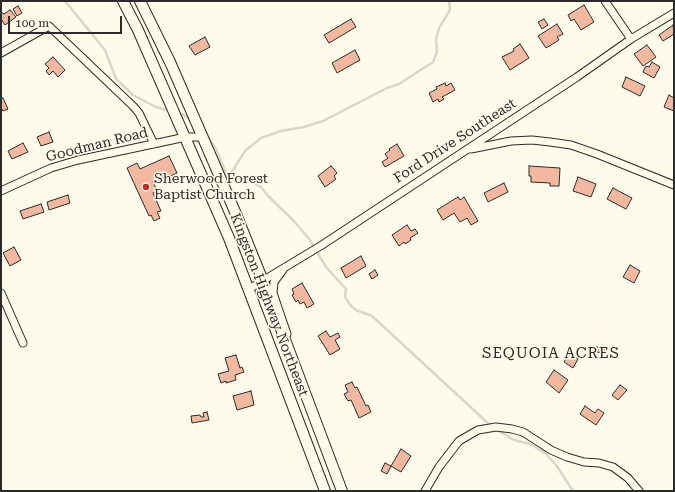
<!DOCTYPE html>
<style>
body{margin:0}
#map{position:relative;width:675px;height:492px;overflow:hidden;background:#fdfbea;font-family:"Roboto Serif",serif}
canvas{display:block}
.frame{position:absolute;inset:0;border:2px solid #2b2b2b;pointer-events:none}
.scale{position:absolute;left:8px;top:16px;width:114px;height:18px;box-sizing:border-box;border:2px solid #2b2b2b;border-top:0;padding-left:5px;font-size:12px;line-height:14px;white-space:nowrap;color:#2b2b2b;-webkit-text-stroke:3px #fdfbea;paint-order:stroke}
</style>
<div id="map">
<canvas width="675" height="492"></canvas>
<div class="frame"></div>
<div class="scale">100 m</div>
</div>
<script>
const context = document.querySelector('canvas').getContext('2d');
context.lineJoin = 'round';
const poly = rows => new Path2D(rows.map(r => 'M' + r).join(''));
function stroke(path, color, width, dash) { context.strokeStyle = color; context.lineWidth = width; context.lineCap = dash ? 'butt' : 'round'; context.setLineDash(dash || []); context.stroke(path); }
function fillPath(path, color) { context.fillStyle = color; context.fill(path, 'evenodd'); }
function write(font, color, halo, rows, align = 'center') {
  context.font = font + ' "Roboto Serif",serif'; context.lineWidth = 3; context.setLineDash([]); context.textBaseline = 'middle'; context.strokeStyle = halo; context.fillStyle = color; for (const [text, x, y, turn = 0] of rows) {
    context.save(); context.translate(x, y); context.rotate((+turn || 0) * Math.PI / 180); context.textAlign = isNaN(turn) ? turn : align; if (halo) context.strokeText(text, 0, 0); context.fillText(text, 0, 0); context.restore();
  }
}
stroke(poly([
 [65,1,105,50,116,79,133,95,156,107,170,111],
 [177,113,184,115,193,123],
 [207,136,216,149,228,178],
 [228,178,249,179,252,182,261,187,268,196,293,220,310,240,326,267,346,289,345,297,351,306,356,310,372,316,491,426],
 [228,178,245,151,261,138,281,131,304,127,323,121,387,88,399,84,433,62,437,52,436,39,439,28,450,10,449,1],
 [497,430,514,440,530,444,545,453,556,465,573,491]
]), '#d8d7c9', 2.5);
const building = poly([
 [584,5,594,22,581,30,574,19,571,21,568,15,584,5],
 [18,6,22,13,17,16,13,9,18,6],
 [10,10,16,17,5,25,1,19,1,12,4,14,10,10],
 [351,19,356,27,329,43,324,35,351,19],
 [544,19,548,25,542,29,538,22,544,19],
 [557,24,563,34,557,37,559,40,546,48,538,36,557,24],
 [673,25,674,34,663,41,659,35,673,25],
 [205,37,210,47,195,55,189,46,205,37],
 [520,44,529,58,510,70,502,57,514,51,513,49,520,44],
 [647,45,656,57,643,66,634,54,647,45],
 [355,50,360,60,337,73,332,63,355,50],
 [53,57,65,70,58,77,53,71,49,75,46,71,49,68,45,64,53,57],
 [652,62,660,67,654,78,643,72,646,66,649,67,652,62],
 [626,77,645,86,640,96,622,87,626,77],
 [445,83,446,86,451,83,455,90,442,97,444,99,439,102,438,99,433,102,429,93,437,89,436,87,445,83],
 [669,95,674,98,674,111,664,107,669,95],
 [3,98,8,109,3,111,2,109,1,110,1,99,3,98],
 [49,132,53,142,41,146,37,137,49,132],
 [23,143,28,152,12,159,8,151,23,143],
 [397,144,404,156,385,167,382,162,388,158,385,154,390,150,389,149,397,144],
 [169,156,177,173,154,184,157,191,153,193,161,211,157,212,160,218,154,221,151,215,149,216,127,168,137,163,140,169,169,156],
 [331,166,337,173,334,176,336,179,325,187,318,176,331,166],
 [529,166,560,168,559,186,550,186,550,183,531,182,531,176,529,176,529,166],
 [578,177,596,184,591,197,573,191,578,177],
 [504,183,508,192,488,202,484,193,504,183],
 [613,188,632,198,626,209,607,199,613,188],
 [68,195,70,203,49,210,47,202,68,195],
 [458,197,460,200,464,197,478,221,471,225,467,218,460,222,454,213,443,220,437,210,458,197],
 [41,204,44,212,23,219,20,211,41,204],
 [407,225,411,231,415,229,418,233,410,238,411,240,405,244,404,242,399,246,392,235,407,225],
 [14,247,21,260,10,266,3,253,14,247],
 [361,256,366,266,346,278,341,268,361,256],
 [630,265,640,271,634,283,623,277,630,265],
 [375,270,378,275,372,279,369,274,375,270],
 [302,283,314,304,307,308,304,302,300,304,298,300,296,302,292,295,294,294,292,289,302,283],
 [326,331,330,337,338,333,340,337,335,340,340,349,330,355,318,336,326,331],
 [596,347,605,348,604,353,596,352,596,347],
 [570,353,578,359,573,368,564,362,570,353],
 [236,355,240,368,242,367,244,372,235,375,236,380,226,383,226,381,221,383,218,374,229,371,225,358,236,355],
 [554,370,568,380,559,393,546,382,554,370],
 [352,382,355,388,357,387,366,406,368,405,371,412,359,418,351,400,348,401,344,394,348,392,345,385,352,382],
 [620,385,627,390,618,400,612,395,620,385],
 [251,391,254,405,237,410,233,396,251,391],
 [585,406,595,413,598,409,604,413,596,425,580,414,585,406],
 [207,412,209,420,192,423,191,416,200,415,201,417,204,417,203,413,207,412],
 [401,449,411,456,401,472,391,466,401,449],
 [385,463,391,466,387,474,381,471,385,463]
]);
fillPath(building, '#f2b8a0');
stroke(building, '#2b2b2b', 1);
const minor = poly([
 [605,1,631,39],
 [1,53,49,26,134,107,139,113,154,144],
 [471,149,511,141,532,140,550,142,571,145,597,154,674,185],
 [1,191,51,168,78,160,186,137,203,137],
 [283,270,274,282,273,293,287,334],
 [249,289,322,245,577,77,631,39,674,13],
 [1,293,23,343],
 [425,491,439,467,459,441,478,430,496,427,512,429,523,432,551,450,567,457,584,462,599,463,613,467,628,478,639,491]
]);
const secondary = poly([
 [123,1,138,30,229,238,325,491],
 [140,1,170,62,236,214,263,281,342,491]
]);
stroke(minor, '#2b2b2b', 9);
stroke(secondary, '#2b2b2b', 12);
stroke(minor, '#fdfbea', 7);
stroke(secondary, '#fdfbea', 10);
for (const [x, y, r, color] of [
 [146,187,4,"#c62828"]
]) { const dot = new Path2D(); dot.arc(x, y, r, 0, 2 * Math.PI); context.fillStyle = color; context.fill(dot); stroke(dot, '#fdfbea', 1.5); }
write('14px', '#2b2b2b', '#fdfbea', [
 ["Ford Drive Southeast",455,141,-33],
 ["Goodman Road",97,145,-14],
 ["Kingston Highway Northeast",269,305,69]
]);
write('14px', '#2b2b2b', '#fdfbea', [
 ["Sherwood Forest",154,179],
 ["Baptist Church",154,195]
], 'left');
context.letterSpacing = '1px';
write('15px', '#2b2b2b', '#fdfbea', [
 ["SEQUOIA ACRES",551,354]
]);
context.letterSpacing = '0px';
</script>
